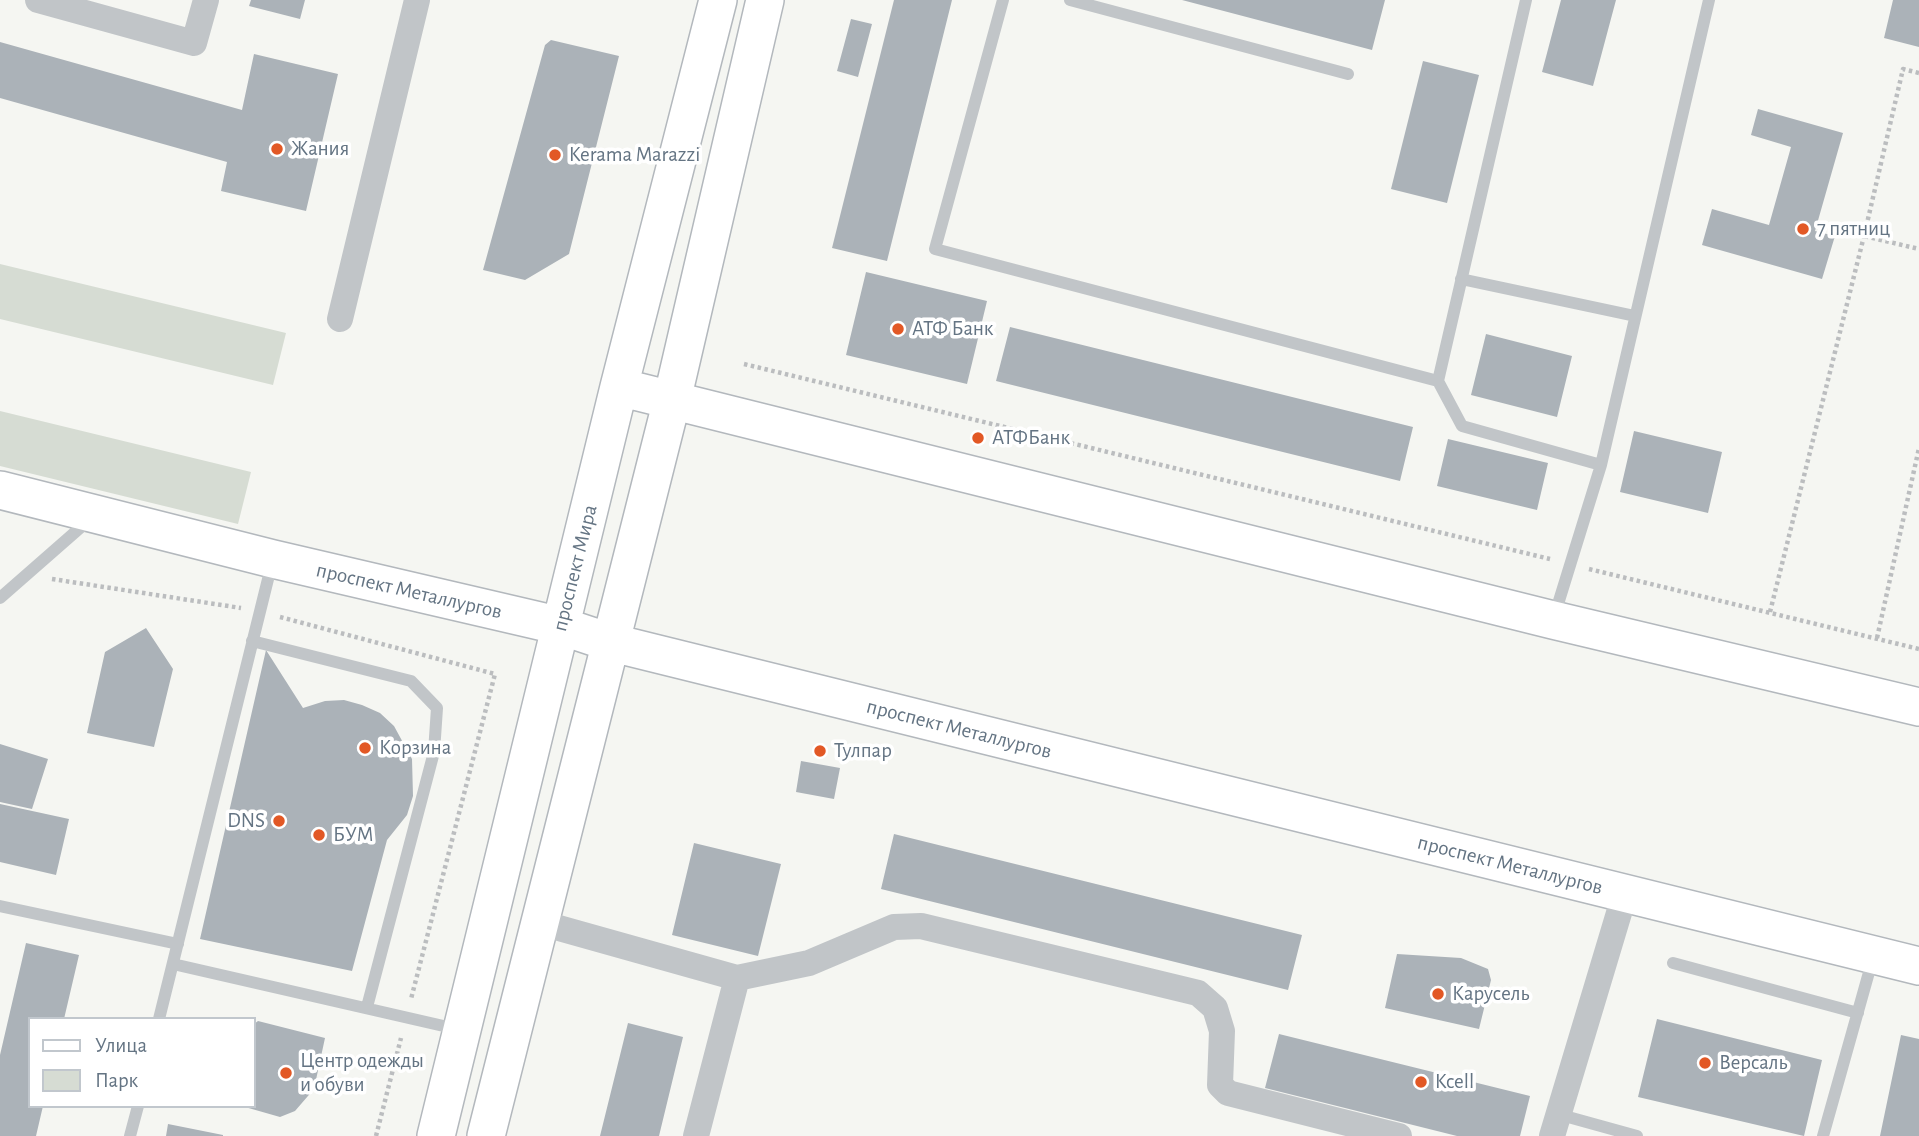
<!DOCTYPE html>
<meta charset="utf-8">
<style>
body{margin:0}
#map{position:relative;width:1919px;height:1136px;overflow:hidden;background:#f5f6f2;font-family:"Alegreya Sans",sans-serif}
canvas{display:block}
.legend{position:absolute;left:28px;top:1017px;width:228px;height:91px;box-sizing:border-box;background:#fff;border:2px solid #c1c7cd;margin:0;padding:9px 12px;list-style:none;font-size:21px;color:#647483}
.legend li{display:flex;align-items:center;gap:14px;height:35px}
.legend b{width:35px;border:2px solid #c1c7cd}
</style>
<div id="map">
<canvas width="1919" height="1136"></canvas>
<ul class="legend">
<li><b style="height:9px;background:#fff"></b>Улица</li>
<li><b style="height:19px;background:#d6dcd3"></b>Парк</li>
</ul>
</div>
<script>
const context = document.querySelector('canvas').getContext('2d');
context.lineJoin = 'round';
function fillPath(path, color) { context.fillStyle = color; context.fill(path, 'evenodd'); }
const poly = rows => new Path2D(rows.map(r => 'M' + r).join(''));
function stroke(path, color, width, dash) { context.strokeStyle = color; context.lineWidth = width; context.lineCap = dash ? 'butt' : 'round'; context.setLineDash(dash || []); context.stroke(path); }
function write(font, color, halo, rows, align = 'center') {
  context.font = font + ' "Alegreya Sans",sans-serif'; context.lineWidth = 7; context.setLineDash([]); context.textBaseline = 'middle'; context.strokeStyle = halo; context.fillStyle = color; for (const [text, x, y, turn = 0] of rows) {
    context.save(); context.translate(x, y); context.rotate((+turn || 0) * Math.PI / 180); context.textAlign = isNaN(turn) ? turn : align; if (halo) context.strokeText(text, 0, 0); context.fillText(text, 0, 0); context.restore();
  }
}
fillPath(poly([
 [0,264,286,333,273,385,0,319],
 [0,411,251,472,238,524,0,466]
]), '#d6dcd3');
fillPath(poly([
 [251,0,305,0,300,19,249,6],
 [894,0,952,0,887,261,832,248],
 [1182,0,1385,0,1372,50],
 [1561,0,1616,0,1593,86,1542,72],
 [1893,0,1919,0,1919,47,1884,38],
 [851,19,872,24,858,77,837,71],
 [551,40,619,56,569,254,525,280,483,270,545,45],
 [0,42,242,110,254,54,338,74,306,211,221,191,227,162,0,98],
 [1423,61,1479,75,1447,203,1391,189],
 [1758,109,1843,133,1815,231,1835,236,1822,279,1702,245,1712,209,1769,225,1791,147,1751,135],
 [866,272,987,301,967,384,846,355],
 [1010,327,1413,427,1400,481,996,381],
 [1486,334,1572,356,1557,417,1471,395],
 [1634,431,1722,452,1708,513,1620,492],
 [1448,439,1548,463,1537,510,1437,486],
 [146,628,173,669,154,747,87,733,105,652],
 [266,650,303,708,325,701,344,700,362,705,380,713,394,726,412,759,413,796,407,815,387,840,352,971,200,939],
 [0,744,48,759,32,809,0,802],
 [801,761,840,768,834,799,796,792],
 [0,804,69,819,56,875,0,862],
 [894,834,1302,935,1288,990,881,889],
 [694,843,781,864,758,956,672,935],
 [26,943,79,955,64,1019,30,1019,30,1106,43,1106,36,1136,0,1136,0,1055],
 [1397,954,1461,958,1488,969,1491,980,1479,1029,1385,1008],
 [1657,1019,1822,1060,1804,1136,1638,1097],
 [258,1021,325,1038,314,1089,295,1111,280,1117,245,1107,254,1106,254,1024],
 [628,1023,683,1037,659,1136,600,1136],
 [1279,1034,1530,1096,1520,1136,1457,1136,1265,1088],
 [1901,1035,1919,1039,1919,1136,1880,1136],
 [168,1124,223,1135,223,1136,166,1136]
]), '#abb2b8');
const secondary = poly([
 [619,387,1553,620,1919,707],
 [0,490,273,559,561,626,609,642,1919,966],
 [436,1136,619,387,718,0],
 [486,1136,672,400,765,0]
]);
stroke(secondary, '#b3b8bd', 40);
stroke(poly([
 [1919,73,1903,69,1864,236,1919,249],
 [744,364,1550,559],
 [1589,569,1919,649],
 [52,579,241,608],
 [1770,612,1864,236],
 [280,617,495,674,411,999],
 [1877,638,1919,448],
 [376,1136,401,1038]
]), '#bbbdbf', 4.5, [3.5, 3.5]);
stroke(poly([
 [1003,0,935,249,1438,381,1462,426,1601,465],
 [1070,0,1348,74],
 [1461,279,1635,316],
 [1438,381,1526,0],
 [0,598,89,520],
 [1554,617,1601,465,1709,0],
 [252,641,411,681,437,708,434,752,367,1007],
 [0,906,178,944],
 [1673,963,1858,1013],
 [173,964,461,1030],
 [159,1019,272,563],
 [1561,1115,1637,1136],
 [130,1136,138,1106],
 [1823,1136,1873,958]
]), '#c1c5c8', 12);
stroke(poly([
 [38,0,194,43,206,0],
 [340,319,417,0],
 [541,923,737,978,696,1136],
 [737,978,809,963,894,927,921,926,1198,993,1215,1008,1222,1031,1220,1085,1228,1093,1399,1136],
 [1552,1136,1625,893]
]), '#c1c5c8', 26);
stroke(secondary, '#fff', 37);
for (const [x, y, r, color] of [
 [277,149,7,"#e25825"],
 [555,155,7,"#e25825"],
 [1803,229,7,"#e25825"],
 [898,329,7,"#e25825"],
 [978,438,7,"#e25825"],
 [365,748,7,"#e25825"],
 [820,751,7,"#e25825"],
 [279,821,7,"#e25825"],
 [319,835,7,"#e25825"],
 [1438,994,7,"#e25825"],
 [1705,1063,7,"#e25825"],
 [286,1073,7,"#e25825"],
 [1421,1082,7,"#e25825"]
]) { const dot = new Path2D(); dot.arc(x, y, r, 0, 2 * Math.PI); context.fillStyle = color; context.fill(dot); stroke(dot, '#fff', 2.5); }
write('21px', '#647483', '#fff', [
 ["Жания",291,149],
 ["Kerama Marazzi",569,155],
 ["7 пятниц",1817,229],
 ["АТФ Банк",912,329],
 ["АТФБанк",992,438],
 ["Корзина",379,748],
 ["Тулпар",834,751],
 ["DNS",265,821,"right"],
 ["БУМ",333,835],
 ["Карусель",1452,994],
 ["Центр одежды",300,1061],
 ["и обуви",300,1085],
 ["Версаль",1719,1063],
 ["Kcell",1435,1082]
], 'left');
write('21px', '#647483', '#fff', [
 ["проспект Мира",575,568,-76],
 ["проспект Металлургов",409,591,13],
 ["проспект Металлургов",959,729,14],
 ["проспект Металлургов",1510,865,14]
]);
</script>
